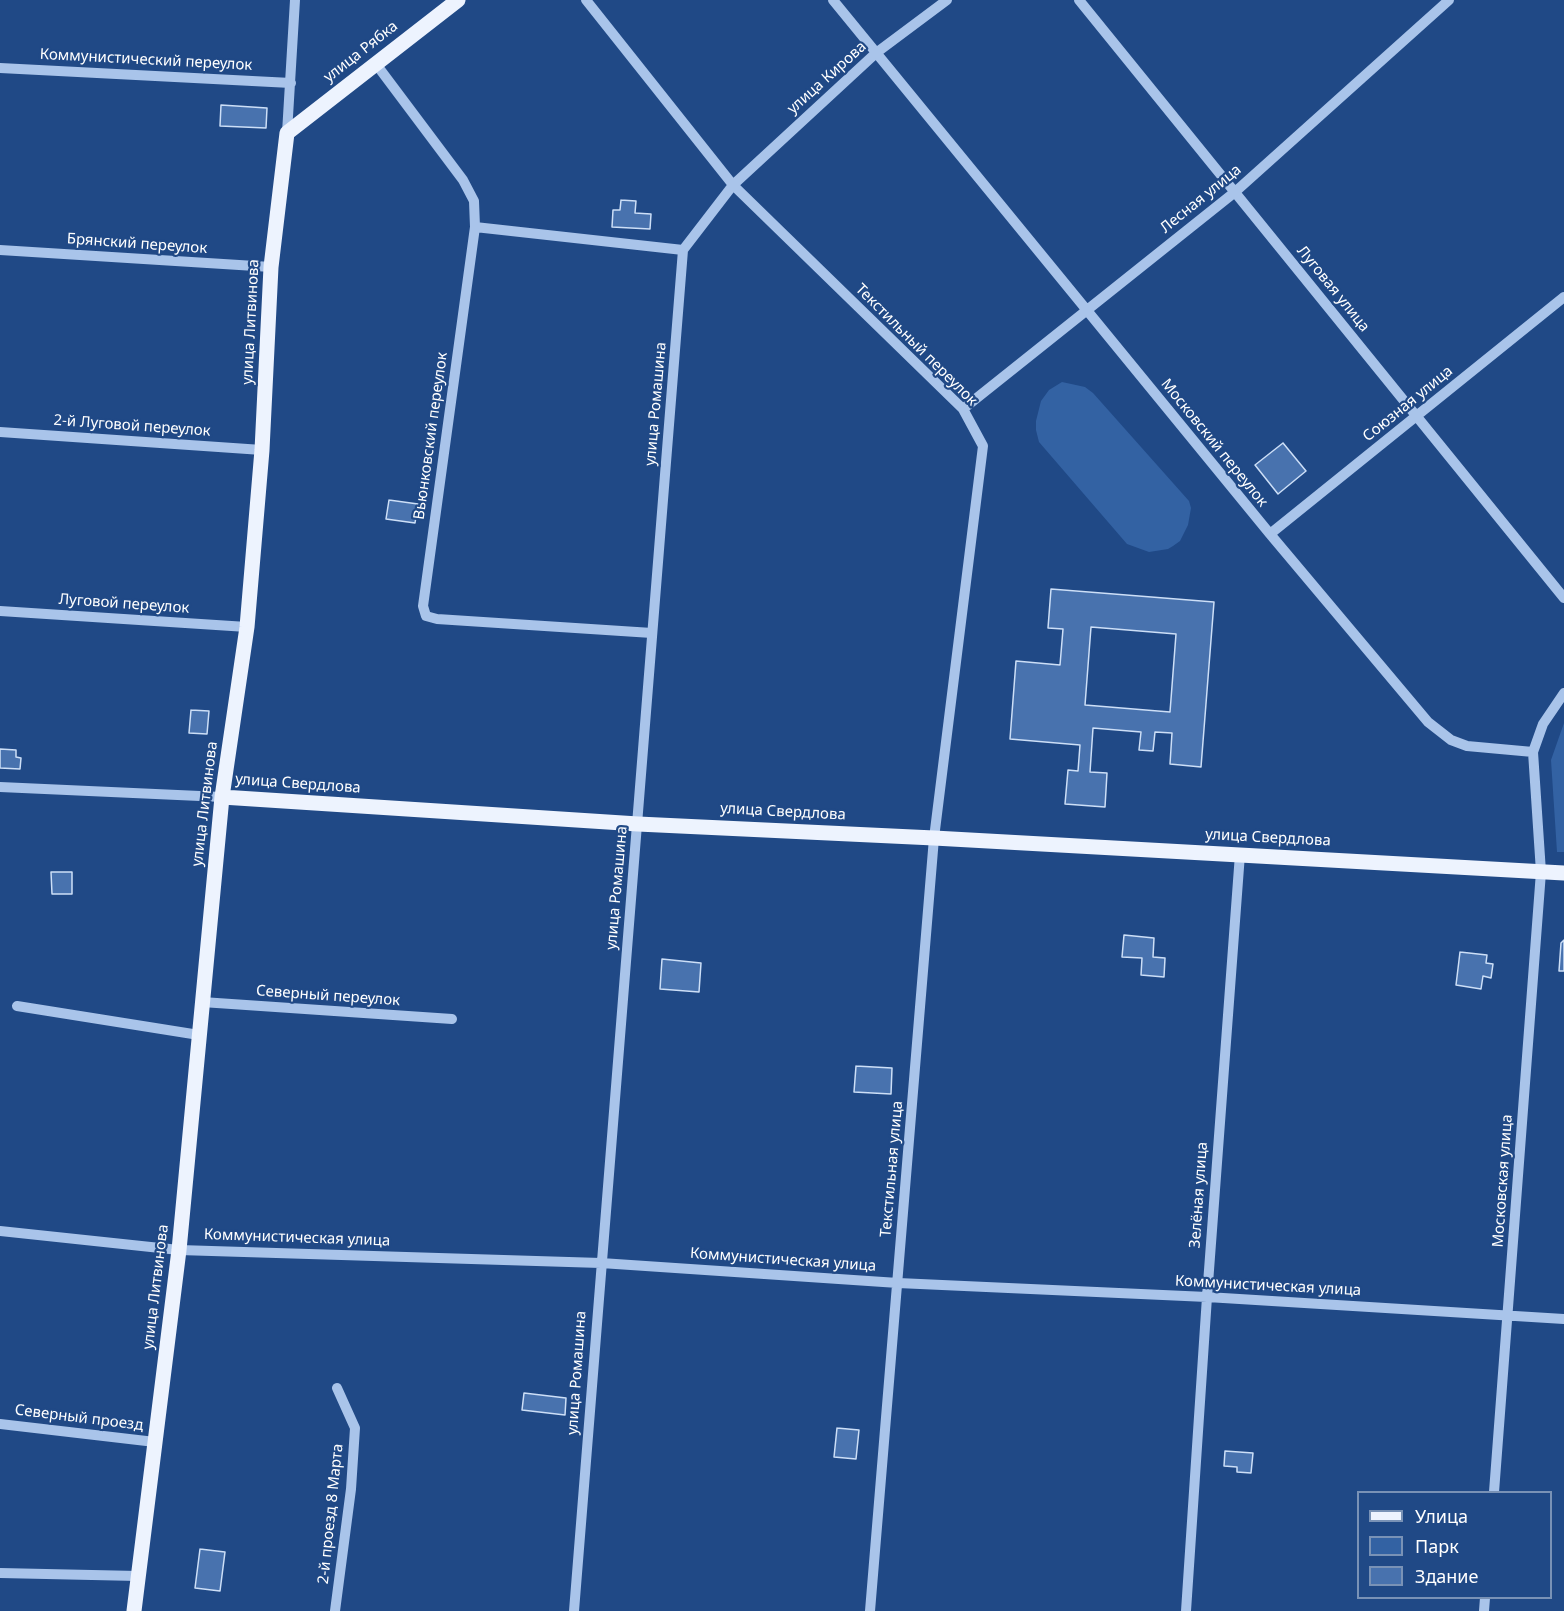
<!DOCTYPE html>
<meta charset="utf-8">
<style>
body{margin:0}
#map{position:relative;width:1564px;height:1611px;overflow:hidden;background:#204986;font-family:"Noto Sans",sans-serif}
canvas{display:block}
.legend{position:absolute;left:1357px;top:1491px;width:195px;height:108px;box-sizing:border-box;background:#204986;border:2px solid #7992b6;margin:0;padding:8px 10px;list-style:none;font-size:18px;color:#fff}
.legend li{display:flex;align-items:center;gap:12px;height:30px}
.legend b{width:30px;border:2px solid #7992b6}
</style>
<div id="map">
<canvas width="1564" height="1611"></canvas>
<ul class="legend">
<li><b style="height:8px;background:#edf3fe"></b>Улица</li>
<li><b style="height:16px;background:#3362a3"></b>Парк</li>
<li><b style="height:16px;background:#4872ae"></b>Здание</li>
</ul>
</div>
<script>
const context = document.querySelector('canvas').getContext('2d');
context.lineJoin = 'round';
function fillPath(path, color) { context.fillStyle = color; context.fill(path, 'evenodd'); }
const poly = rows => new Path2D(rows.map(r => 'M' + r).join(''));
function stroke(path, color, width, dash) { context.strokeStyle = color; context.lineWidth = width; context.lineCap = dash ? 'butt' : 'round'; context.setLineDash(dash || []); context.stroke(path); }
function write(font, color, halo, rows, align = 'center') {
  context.font = font + ' "Noto Sans",sans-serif'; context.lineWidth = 4.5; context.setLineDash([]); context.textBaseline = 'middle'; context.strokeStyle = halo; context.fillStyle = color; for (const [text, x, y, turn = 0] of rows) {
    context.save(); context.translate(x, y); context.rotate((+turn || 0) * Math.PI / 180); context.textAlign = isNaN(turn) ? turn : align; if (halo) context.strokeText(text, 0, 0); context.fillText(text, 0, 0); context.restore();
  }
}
fillPath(poly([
 [1062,382,1085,387,1093,393,1189,501,1191,508,1188,525,1180,541,1173,546,1168,549,1149,552,1127,544,1039,442,1036,430,1036,421,1041,401,1049,390],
 [1564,723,1564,852,1557,852,1551,760]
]), '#3362a3');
const building = poly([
 [221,105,267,108,266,128,220,126,221,105],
 [621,200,636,201,635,213,651,214,650,229,612,227,613,210,620,210,621,200],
 [1283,443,1306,471,1278,494,1255,465,1283,443],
 [389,500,418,504,415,523,386,519,389,500],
 [1051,589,1214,602,1201,767,1170,764,1172,733,1155,732,1153,751,1139,750,1141,732,1093,728,1090,772,1107,773,1105,807,1065,804,1068,770,1078,771,1080,745,1010,739,1016,661,1060,665,1063,629,1048,628,1051,589],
 [1091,627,1176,634,1170,712,1085,705,1091,627],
 [191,710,209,711,207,734,189,733,191,710],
 [0,749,16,750,16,757,21,758,20,769,0,768,0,749],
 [51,872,72,872,72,894,52,894,51,872],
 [1124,935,1154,938,1153,957,1165,958,1164,977,1141,975,1142,958,1122,957,1124,935],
 [1564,940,1564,971,1559,971,1561,943,1564,940],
 [1460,952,1487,955,1486,963,1493,964,1491,978,1483,976,1481,989,1456,985,1460,952],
 [662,959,701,963,699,992,660,989,662,959],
 [856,1066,892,1068,891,1094,854,1092,856,1066],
 [524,1393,566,1398,565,1415,522,1410,524,1393],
 [837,1428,859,1430,856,1459,834,1457,837,1428],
 [1225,1451,1253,1453,1251,1473,1237,1472,1237,1467,1224,1466,1225,1451],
 [200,1549,225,1552,220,1591,195,1588,200,1549]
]);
fillPath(building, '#4872ae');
stroke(building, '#cddff7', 1.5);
stroke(poly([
 [586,0,733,185,963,409,983,446,934,838,870,1611],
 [833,0,1270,534,1428,722,1451,740,1467,746,1533,752,1541,872,1494,1492],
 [1079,0,1564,598],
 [376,64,463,180,474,201,475,227,423,606,426,616,437,619,652,633],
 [0,68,291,83],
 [287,133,295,0],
 [475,227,683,250],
 [0,250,271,267],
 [963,409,1235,192,1449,0],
 [0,432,262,450],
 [1270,534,1564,297],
 [0,611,247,627],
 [1533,752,1543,724,1564,693],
 [0,787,222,797],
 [202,1002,452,1019],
 [17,1006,199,1035],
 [0,1231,179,1250,601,1263,898,1283,1207,1297,1564,1319],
 [0,1424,155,1442],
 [0,1573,138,1576],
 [335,1611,351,1489,355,1428,337,1388],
 [574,1611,683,250,733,185,876,53,947,0],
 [1186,1611,1207,1297,1240,854],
 [1484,1611,1485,1598]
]), '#a9c4ea', 10);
stroke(poly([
 [222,797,638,824,934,838,1564,873],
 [134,1611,179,1250,222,797,247,627,262,450,271,267,287,133,458,0]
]), '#edf3fe', 15);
write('15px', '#fff', '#204986', [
 ["улица Рябка",361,52,-38],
 ["Коммунистический переулок",146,60,3],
 ["улица Кирова",827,78,-42],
 ["Лесная улица",1201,199,-39],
 ["Брянский переулок",137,244,4],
 ["Луговая улица",1333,289,51],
 ["улица Литвинова",251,322,-87],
 ["Текстильный переулок",916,345,45],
 ["улица Ромашина",656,404,-85],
 ["Союзная улица",1408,404,-39],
 ["2-й Луговой переулок",132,426,4],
 ["Вьюнковский переулок",431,436,-82],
 ["Московский переулок",1214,443,51],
 ["Луговой переулок",124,604,4],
 ["улица Свердлова",298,784,4],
 ["улица Литвинова",205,804,-83],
 ["улица Свердлова",783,812,3],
 ["улица Свердлова",1268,838,3],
 ["улица Ромашина",617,888,-85],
 ["Северный переулок",328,996,4],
 ["Текстильная улица",892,1169,-85],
 ["Московская улица",1503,1181,-86],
 ["Зелёная улица",1199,1195,-86],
 ["Коммунистическая улица",297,1238,2],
 ["Коммунистическая улица",783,1260,4],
 ["Коммунистическая улица",1268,1286,3],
 ["улица Литвинова",156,1287,-83],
 ["улица Ромашина",577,1373,-86],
 ["Северный проезд",79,1418,7],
 ["2-й проезд 8 Марта",331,1514,-84]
]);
</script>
